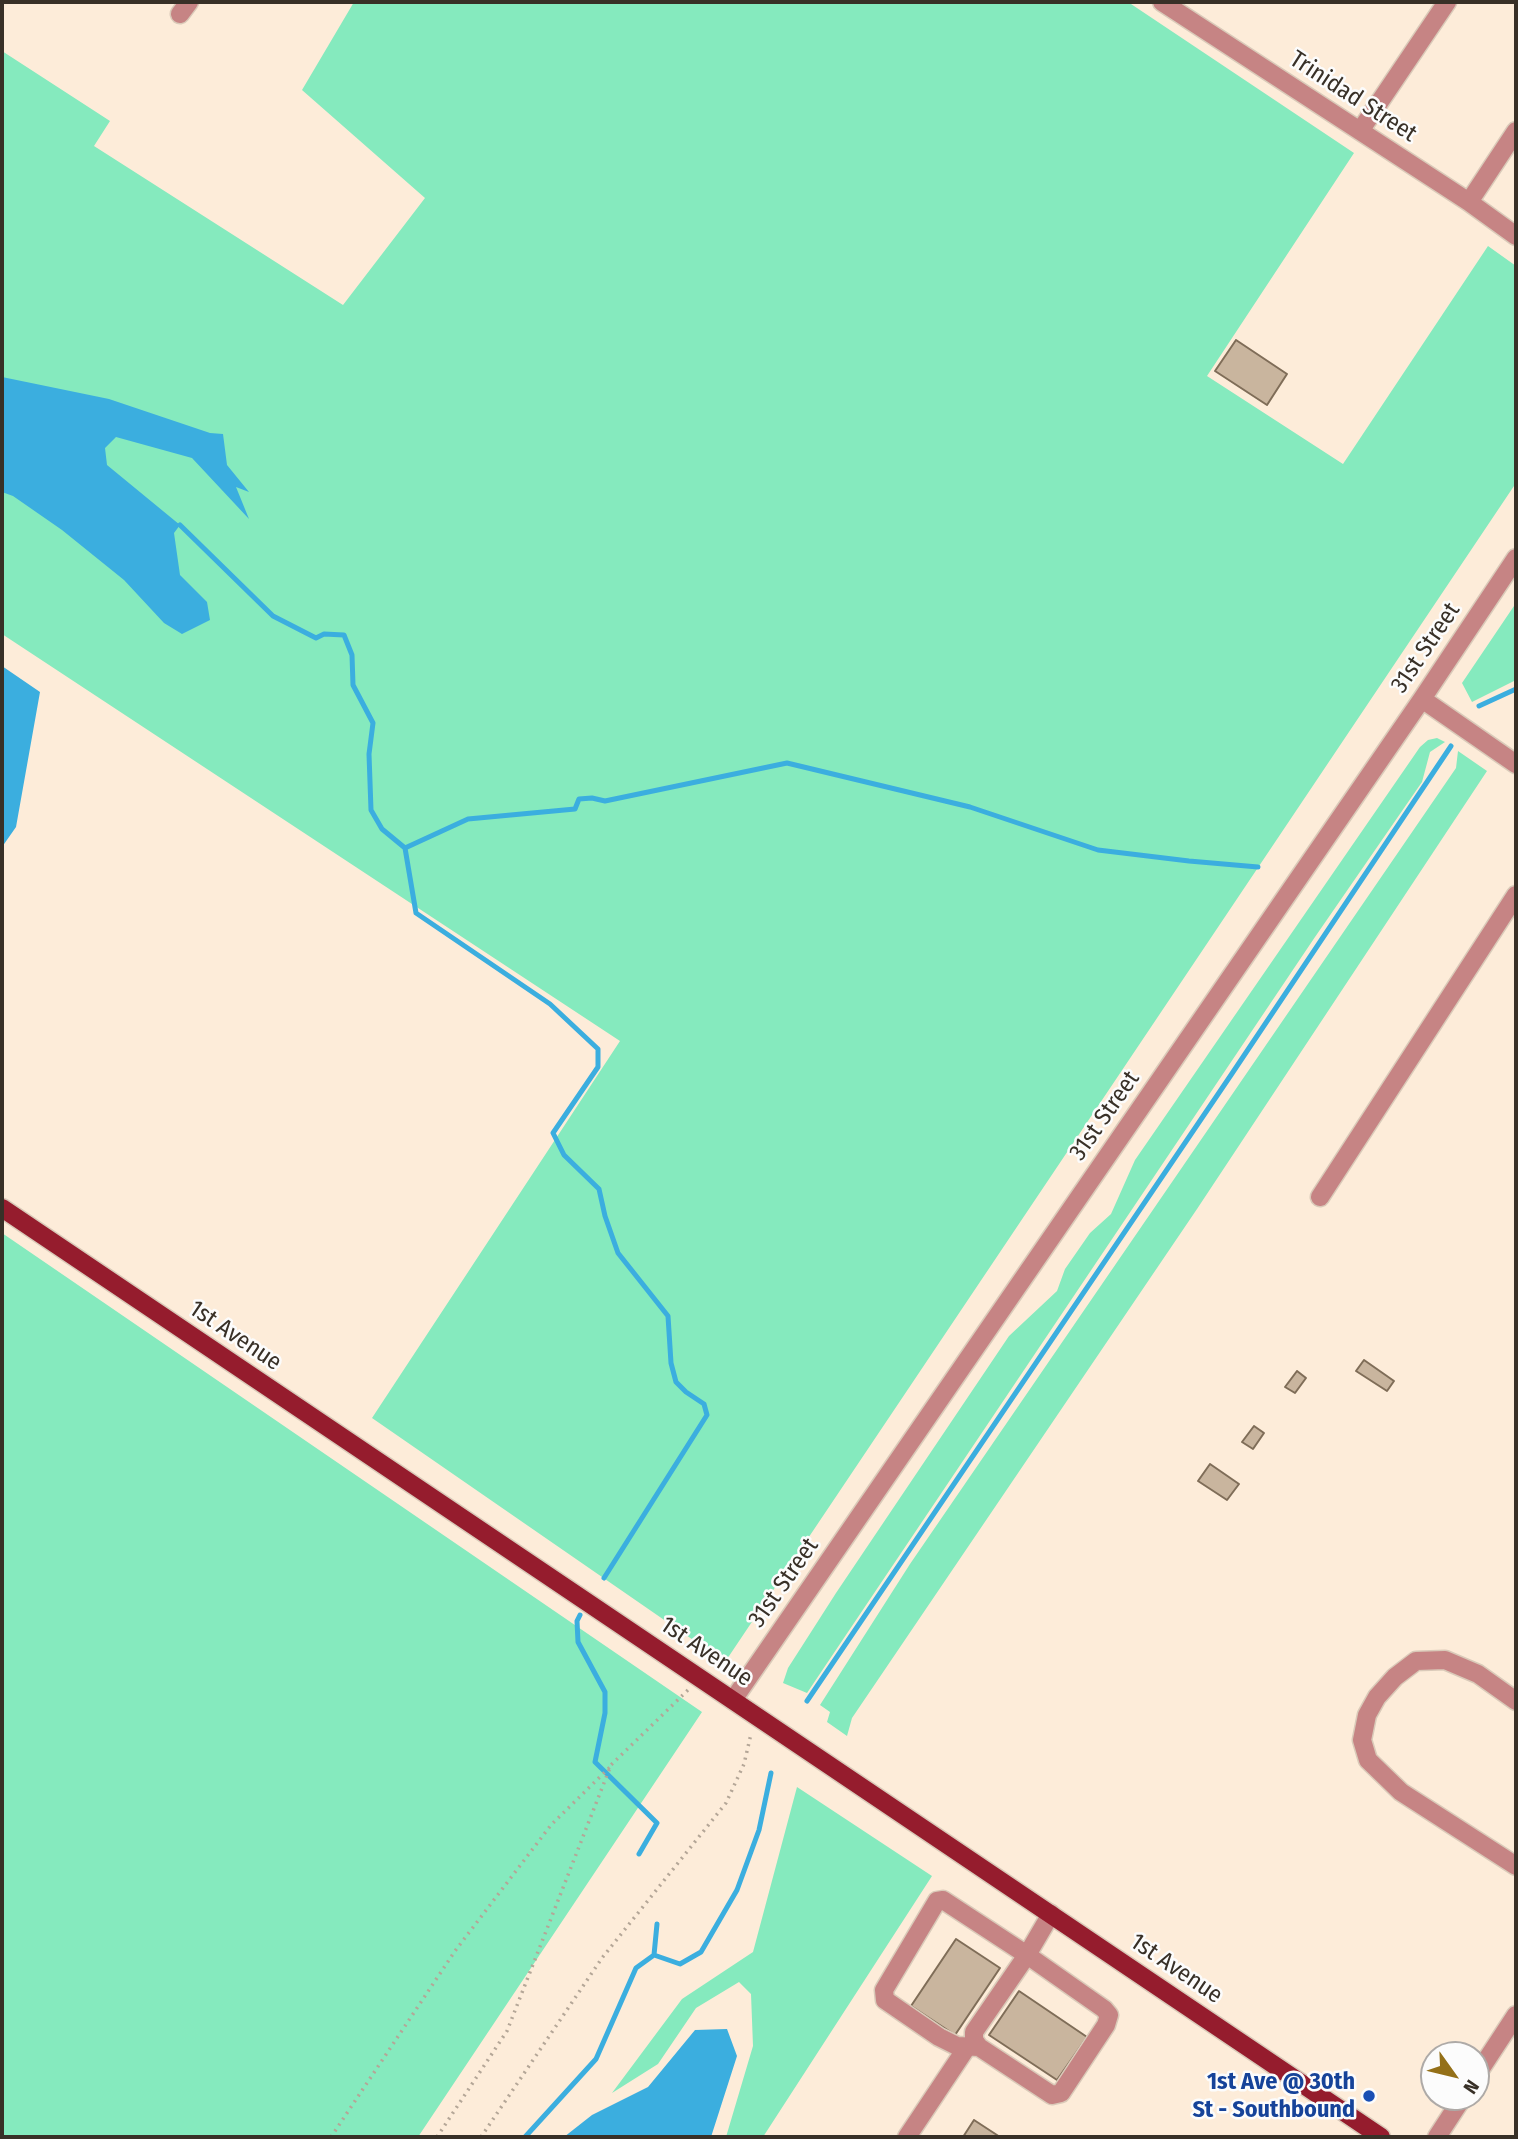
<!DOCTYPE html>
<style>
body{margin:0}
#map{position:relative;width:1518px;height:2139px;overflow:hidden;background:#fdecd9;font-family:"Fira Sans Condensed",sans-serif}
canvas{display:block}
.frame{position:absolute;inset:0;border:4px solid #383027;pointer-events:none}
.north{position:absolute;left:1420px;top:2041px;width:70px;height:70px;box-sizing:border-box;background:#fcfcfc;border:2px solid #aeaaa7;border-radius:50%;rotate:124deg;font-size:19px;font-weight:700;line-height:28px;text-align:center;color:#383027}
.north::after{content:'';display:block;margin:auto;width:24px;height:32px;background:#947018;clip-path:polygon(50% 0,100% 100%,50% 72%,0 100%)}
</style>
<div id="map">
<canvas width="1518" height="2139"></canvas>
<div class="frame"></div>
<div class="north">N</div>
</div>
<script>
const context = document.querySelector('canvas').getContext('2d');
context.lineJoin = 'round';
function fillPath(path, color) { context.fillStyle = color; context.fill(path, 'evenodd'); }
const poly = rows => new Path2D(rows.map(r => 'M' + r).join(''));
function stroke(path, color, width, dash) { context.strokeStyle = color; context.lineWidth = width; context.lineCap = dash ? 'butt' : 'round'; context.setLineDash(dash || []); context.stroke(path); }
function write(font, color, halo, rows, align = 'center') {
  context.font = font + ' "Fira Sans Condensed",sans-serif'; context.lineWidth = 5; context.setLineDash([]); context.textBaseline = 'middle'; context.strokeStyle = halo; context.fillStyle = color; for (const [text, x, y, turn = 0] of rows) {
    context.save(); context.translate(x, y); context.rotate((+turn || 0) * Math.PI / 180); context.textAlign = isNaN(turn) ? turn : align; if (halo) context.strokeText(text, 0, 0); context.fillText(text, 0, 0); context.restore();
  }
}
fillPath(poly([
 [354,2,1128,2,1354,153,1207,376,1343,464,1488,246,1516,266,1516,483,725,1662,372,1418,620,1041,2,634,2,51,110,121,94,146,343,305,425,198,302,90],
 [1516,603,1516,680,1472,702,1462,683],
 [1437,738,1445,742,1430,752,1422,782,1315,937,807,1693,783,1683,788,1668,836,1593,1009,1336,1057,1291,1065,1269,1090,1233,1111,1214,1135,1160,1420,747,1428,740],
 [1458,751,1487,771,1197,1209,852,1718,847,1736,827,1722,830,1712,820,1705,910,1564,1456,768],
 [2,1233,702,1712,418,2137,2,2137],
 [797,1787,932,1876,763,2137,726,2137,753,2046,751,1994,739,1982,696,2008,658,2064,612,2093,682,1999,753,1952]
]), '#85eabe');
fillPath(poly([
 [2,377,109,399,210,433,223,434,227,465,249,492,236,487,249,519,192,458,116,437,105,448,107,465,180,525,174,533,180,575,207,602,210,620,182,634,164,623,124,580,62,530,13,496,2,492],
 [2,666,40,692,16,827,2,847],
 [727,2029,737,2056,711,2137,564,2137,592,2115,648,2087,695,2030]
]), '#3baedf');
stroke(poly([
 [180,525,273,616,316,638,324,634,344,635,352,655,353,685,373,723,369,754,371,810,382,829,405,848],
 [1479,706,1516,689],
 [604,1578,707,1415,704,1404,686,1392,676,1382,671,1363,668,1316,618,1253,605,1216,599,1189,564,1155,553,1133,598,1067,598,1049,550,1004,416,913,405,848,468,819,575,809,579,799,592,798,605,801,787,763,970,807,1098,850,1189,861,1258,867],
 [580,1615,577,1621,578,1642,605,1692,605,1713,595,1762,657,1823,639,1854],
 [807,1701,1231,1075,1451,746],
 [654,1955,657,1924],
 [525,2137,596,2059,636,1968,654,1955,680,1964,701,1952,737,1890,759,1830,771,1773]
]), '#3baedf', 5);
const building = poly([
 [1236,340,1287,374,1267,405,1215,371,1236,340],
 [1364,1360,1394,1381,1387,1391,1356,1371,1364,1360],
 [1297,1371,1306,1378,1295,1393,1285,1387,1297,1371],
 [1254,1426,1264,1433,1253,1449,1242,1442,1254,1426],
 [1210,1464,1239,1484,1227,1500,1198,1481,1210,1464],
 [956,1939,1000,1968,955,2035,911,2006,956,1939],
 [1019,1991,1087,2037,1057,2080,989,2035,1019,1991],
 [974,2120,1000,2137,963,2137,974,2120]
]);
fillPath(building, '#c9b59e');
stroke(building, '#7f6d58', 2);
const minor = poly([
 [1162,2,1469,202,1516,236],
 [180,14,189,2],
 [1360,131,1447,2],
 [1469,202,1516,131],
 [1422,699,1516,764],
 [1320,1197,1516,895],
 [733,1700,1422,699,1516,558],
 [1516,1701,1478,1674,1445,1660,1416,1661,1395,1677,1377,1697,1367,1715,1362,1740,1368,1760,1401,1792,1516,1866],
 [979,2047,957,2046,939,2037,885,2000,884,1990,937,1901,943,1900,1027,1955,1104,2009,1109,2015,1106,2025,1061,2093,1052,2095,979,2047,974,2040,974,2032,1027,1955,1051,1914],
 [1476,2076,1516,2015],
 [907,2137,967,2047],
 [1437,2137,1463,2097]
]);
const major = poly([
 [2,1208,1381,2137]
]);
stroke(minor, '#dacab9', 21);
stroke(major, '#dacab9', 21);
stroke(poly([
 [331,2137,455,1951,551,1825,610,1767],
 [437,2137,507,2031,611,1765,689,1689],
 [481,2137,602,1958,726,1803,744,1764,751,1734]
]), '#b4a697', 3.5, [2, 5]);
stroke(minor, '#c68484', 18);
stroke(major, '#951c2d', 18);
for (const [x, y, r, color] of [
 [1369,2096,7,"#1a4fb4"]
]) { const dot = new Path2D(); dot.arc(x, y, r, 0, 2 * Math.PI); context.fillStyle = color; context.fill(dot); stroke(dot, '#fcfcfc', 2.5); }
write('24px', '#383027', '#fcfcfc', [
 ["Trinidad Street",1353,97,33],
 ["31st Street",1426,648,-56],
 ["31st Street",1105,1116,-55],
 ["1st Avenue",235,1336,34],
 ["31st Street",784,1583,-55],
 ["1st Avenue",706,1652,34],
 ["1st Avenue",1176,1969,34]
]);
write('bold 24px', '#164399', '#fcfcfc', [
 ["1st Ave @ 30th",1355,2082],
 ["St - Southbound",1355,2110]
], 'right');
</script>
